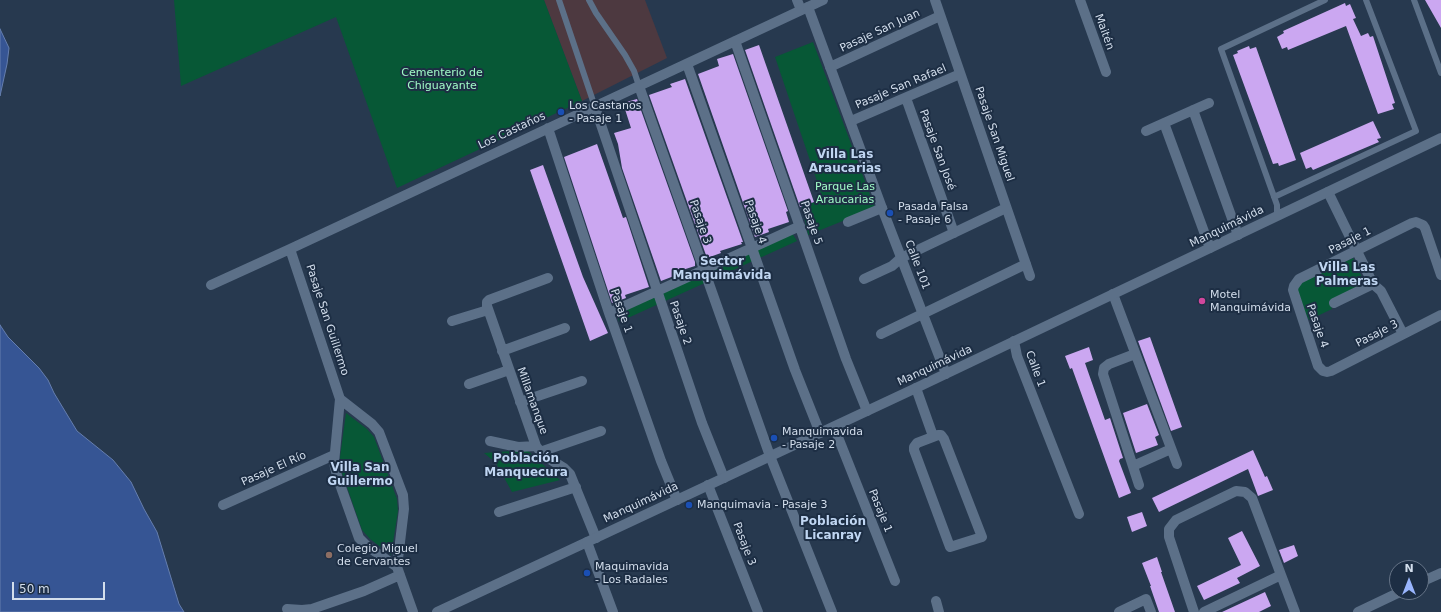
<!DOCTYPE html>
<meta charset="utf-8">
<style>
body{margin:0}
#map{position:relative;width:1441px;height:612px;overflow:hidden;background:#27394f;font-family:"DejaVu Sans",sans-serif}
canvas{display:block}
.north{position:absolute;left:1389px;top:560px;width:40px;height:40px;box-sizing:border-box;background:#1d2e44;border:1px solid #667487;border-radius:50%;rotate:0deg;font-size:11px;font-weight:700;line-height:16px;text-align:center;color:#d3deec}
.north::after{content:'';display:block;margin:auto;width:14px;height:18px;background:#99b5fd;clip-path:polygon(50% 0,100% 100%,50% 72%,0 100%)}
.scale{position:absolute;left:12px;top:582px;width:93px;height:18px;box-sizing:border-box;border:2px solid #d3deec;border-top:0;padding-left:5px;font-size:12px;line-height:14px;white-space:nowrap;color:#d3deec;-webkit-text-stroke:3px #1d2e44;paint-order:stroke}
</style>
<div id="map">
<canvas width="1441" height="612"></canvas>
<div class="north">N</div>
<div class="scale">50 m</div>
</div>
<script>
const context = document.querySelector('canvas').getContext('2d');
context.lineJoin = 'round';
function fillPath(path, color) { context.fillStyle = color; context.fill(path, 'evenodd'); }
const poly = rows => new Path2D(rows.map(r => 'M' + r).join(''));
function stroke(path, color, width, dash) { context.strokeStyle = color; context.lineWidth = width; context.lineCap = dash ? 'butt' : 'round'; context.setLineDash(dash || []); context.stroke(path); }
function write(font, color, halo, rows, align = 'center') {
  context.font = font + ' "DejaVu Sans",sans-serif'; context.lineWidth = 4; context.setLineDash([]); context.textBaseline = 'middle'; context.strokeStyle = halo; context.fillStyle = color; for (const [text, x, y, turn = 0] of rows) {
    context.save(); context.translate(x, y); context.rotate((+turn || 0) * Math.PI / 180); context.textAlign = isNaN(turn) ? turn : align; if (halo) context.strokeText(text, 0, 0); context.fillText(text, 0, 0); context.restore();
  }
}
fillPath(poly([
 [544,0,645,0,667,58,582,101]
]), '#4d3940');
fillPath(poly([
 [174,0,544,0,582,101,397,188,336,17,181,86],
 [813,42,875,208,808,235,802,207,823,199,775,57],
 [792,233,797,241,619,322,617,314],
 [1353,258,1365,284,1329,301,1332,309,1309,320,1298,297,1298,288,1299,284],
 [346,413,367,429,374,437,397,499,398,511,391,555,370,539,362,530,341,470,340,457],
 [527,450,560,480,512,492,496,463,484,453]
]), '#075836');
const water = poly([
 [0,29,9,48,7,64,0,96,0,29],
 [0,325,8,337,39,368,48,380,54,393,77,431,113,460,131,482,144,509,157,532,179,604,184,612,0,612,0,325]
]);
fillPath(water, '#365594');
stroke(water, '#657eae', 1);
fillPath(poly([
 [1425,0,1441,0,1441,28],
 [1345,3,1346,6,1350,4,1356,18,1353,19,1361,36,1368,33,1370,37,1373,36,1395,103,1392,104,1394,109,1378,114,1346,26,1288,50,1287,47,1282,49,1277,37,1284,33,1283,31],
 [759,45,814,202,800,207,745,50],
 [1249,46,1250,49,1256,47,1296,160,1279,166,1278,163,1273,164,1233,55,1238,53,1237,51],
 [733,54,788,211,786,212,789,222,768,229,769,232,755,237,698,74,719,66,717,59],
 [685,79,743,242,741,242,742,244,720,251,721,253,707,258,649,95,672,87,670,84],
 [637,99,695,262,695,266,673,273,674,276,661,281,622,168,618,144,614,133,631,128,623,103],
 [1373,121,1381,138,1377,139,1379,142,1313,170,1311,167,1306,169,1300,153],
 [597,144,623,218,626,217,649,287,625,295,626,298,612,303,564,157],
 [543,165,583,277,608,333,590,341,530,170],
 [1150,337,1182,427,1171,431,1138,341],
 [1089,347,1093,360,1085,363,1105,420,1110,418,1123,458,1120,459,1119,461,1131,493,1119,498,1072,368,1070,369,1065,356],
 [1147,404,1159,435,1155,437,1158,445,1136,453,1123,413],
 [1253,450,1265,477,1267,476,1273,490,1258,496,1248,469,1159,512,1152,498],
 [1142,512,1147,526,1132,532,1127,517],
 [1242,531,1260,566,1237,578,1240,583,1204,600,1197,586,1241,565,1228,538],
 [1294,545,1298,556,1284,563,1279,550],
 [1157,557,1162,572,1161,572,1175,612,1159,612,1150,586,1151,586,1142,563],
 [1265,592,1271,606,1259,612,1222,612]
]), '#cba7f1');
stroke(poly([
 [559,0,595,107],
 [589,0,596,13,625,55,634,71,639,86],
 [1414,0,1441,73],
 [1274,197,1416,131,1366,0],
 [1277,216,1277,205,1221,49,1325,0]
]), '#5c7088', 6);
stroke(poly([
 [797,0,801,10],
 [935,0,1030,276],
 [1080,0,1106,72],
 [735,41,846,359,867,411],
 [687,64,795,370,820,433],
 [830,67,940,16],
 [639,86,770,456,832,612],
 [906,98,954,233],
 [595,107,702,423,724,478],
 [1193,110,1238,235],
 [851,121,960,74],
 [1164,123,1210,248],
 [548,128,609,313,661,461,677,500],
 [1146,131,1209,103],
 [1328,192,1373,284,1381,291,1403,334],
 [848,222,882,208],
 [290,249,340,399,334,463,337,476,359,538,367,546,397,567],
 [1441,275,1425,228,1423,225,1416,222,1412,223,1299,279,1294,286,1293,290,1318,366,1323,371,1327,372,1331,371,1441,315],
 [548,278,489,300,487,302,487,306,536,446,543,455,564,468,570,474,596,538],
 [864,279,892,266,901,258,1006,208],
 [211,285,290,249,808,7],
 [1113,294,1177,464],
 [1334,303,1373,284],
 [609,313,800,226],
 [452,321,488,310],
 [881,334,1026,264],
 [1014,341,1017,356,1079,514],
 [502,351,565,328],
 [1135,354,1109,364,1104,368,1103,374,1139,485],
 [469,384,509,370],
 [916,388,933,436],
 [340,399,372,424,379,432,403,495,404,509,397,567,413,612],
 [520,402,582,381],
 [834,427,895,581],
 [938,435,941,435,944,439,982,537,950,547,914,450,914,447,917,443,938,435],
 [490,441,518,447,536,446],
 [540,452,601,431],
 [1133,466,1171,449],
 [708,485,758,612],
 [223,505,334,455],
 [499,512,576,487],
 [1421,582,1441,573],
 [936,601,939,612],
 [287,609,302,610,312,609,364,591,400,575],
 [437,612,587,542],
 [1119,612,1146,599,1151,612],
 [1194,612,1169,537,1169,529,1176,520,1236,491,1245,492,1252,498,1295,612],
 [1204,612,1281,575],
 [1358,612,1400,592]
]), '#5c7088', 10);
stroke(poly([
 [823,0,808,7,882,208,946,374],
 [613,612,587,542,916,388,1441,138]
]), '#5c7088', 10);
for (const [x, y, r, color] of [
 [561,112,4,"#1a4fb4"],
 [890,213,4,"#1a4fb4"],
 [1202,301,4,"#d1479c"],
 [774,438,4,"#1a4fb4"],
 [689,505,4,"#1a4fb4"],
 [329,555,4,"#8d6e63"],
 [587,573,4,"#1a4fb4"]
]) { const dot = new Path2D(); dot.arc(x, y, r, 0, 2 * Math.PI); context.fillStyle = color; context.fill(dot); stroke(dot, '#1d2e44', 1.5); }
write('11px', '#d3deec', '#1d2e44', [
 ["Pasaje San Juan",880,31,-25],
 ["Maitén",1104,32,70],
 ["Pasaje San Rafael",901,87,-23],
 ["Los Castaños",512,131,-25],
 ["Pasaje San Miguel",994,134,71],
 ["Pasaje San José",937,150,70],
 ["Pasaje 3",700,222,71],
 ["Pasaje 4",755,222,71],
 ["Pasaje 5",811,223,71],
 ["Manquimávida",1227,227,-26],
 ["Pasaje 1",1350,241,-27],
 ["Calle 101",917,265,69],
 ["Pasaje 1",621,311,71],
 ["Pasaje San Guillermo",327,320,72],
 ["Pasaje 2",680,323,71],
 ["Pasaje 4",1317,326,71],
 ["Pasaje 3",1377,334,-27],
 ["Manquimávida",935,366,-25],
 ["Calle 1",1035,369,70],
 ["Millamanque",532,401,70],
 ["Pasaje El Río",274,469,-24],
 ["Manquimávida",641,503,-25],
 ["Pasaje 1",880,511,68],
 ["Pasaje 3",744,544,69]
]);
write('11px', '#a1fbc7', '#1d2e44', [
 ["Cementerio de",442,73],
 ["Chiguayante",442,86],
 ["Parque Las",845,187],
 ["Araucarias",845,200]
]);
write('11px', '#d3deec', '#1d2e44', [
 ["Los Castanos",569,106],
 ["- Pasaje 1",569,119],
 ["Pasada Falsa",898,207],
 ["- Pasaje 6",898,220],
 ["Motel",1210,295],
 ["Manquimávida",1210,308],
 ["Manquimavida",782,432],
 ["- Pasaje 2",782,445],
 ["Manquimavia - Pasaje 3",697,505],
 ["Colegio Miguel",337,549],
 ["de Cervantes",337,562],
 ["Maquimavida",595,567],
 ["- Los Radales",595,580]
], 'left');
write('bold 12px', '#c0d6f2', '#1d2e44', [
 ["Villa Las",845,155],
 ["Araucarias",845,169],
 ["Sector",722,262],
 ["Manquimávida",722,276],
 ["Villa Las",1347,268],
 ["Palmeras",1347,282],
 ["Población",526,459],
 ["Manquecura",526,473],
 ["Villa San",360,468],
 ["Guillermo",360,482],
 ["Población",833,522],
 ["Licanray",833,536]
]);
</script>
